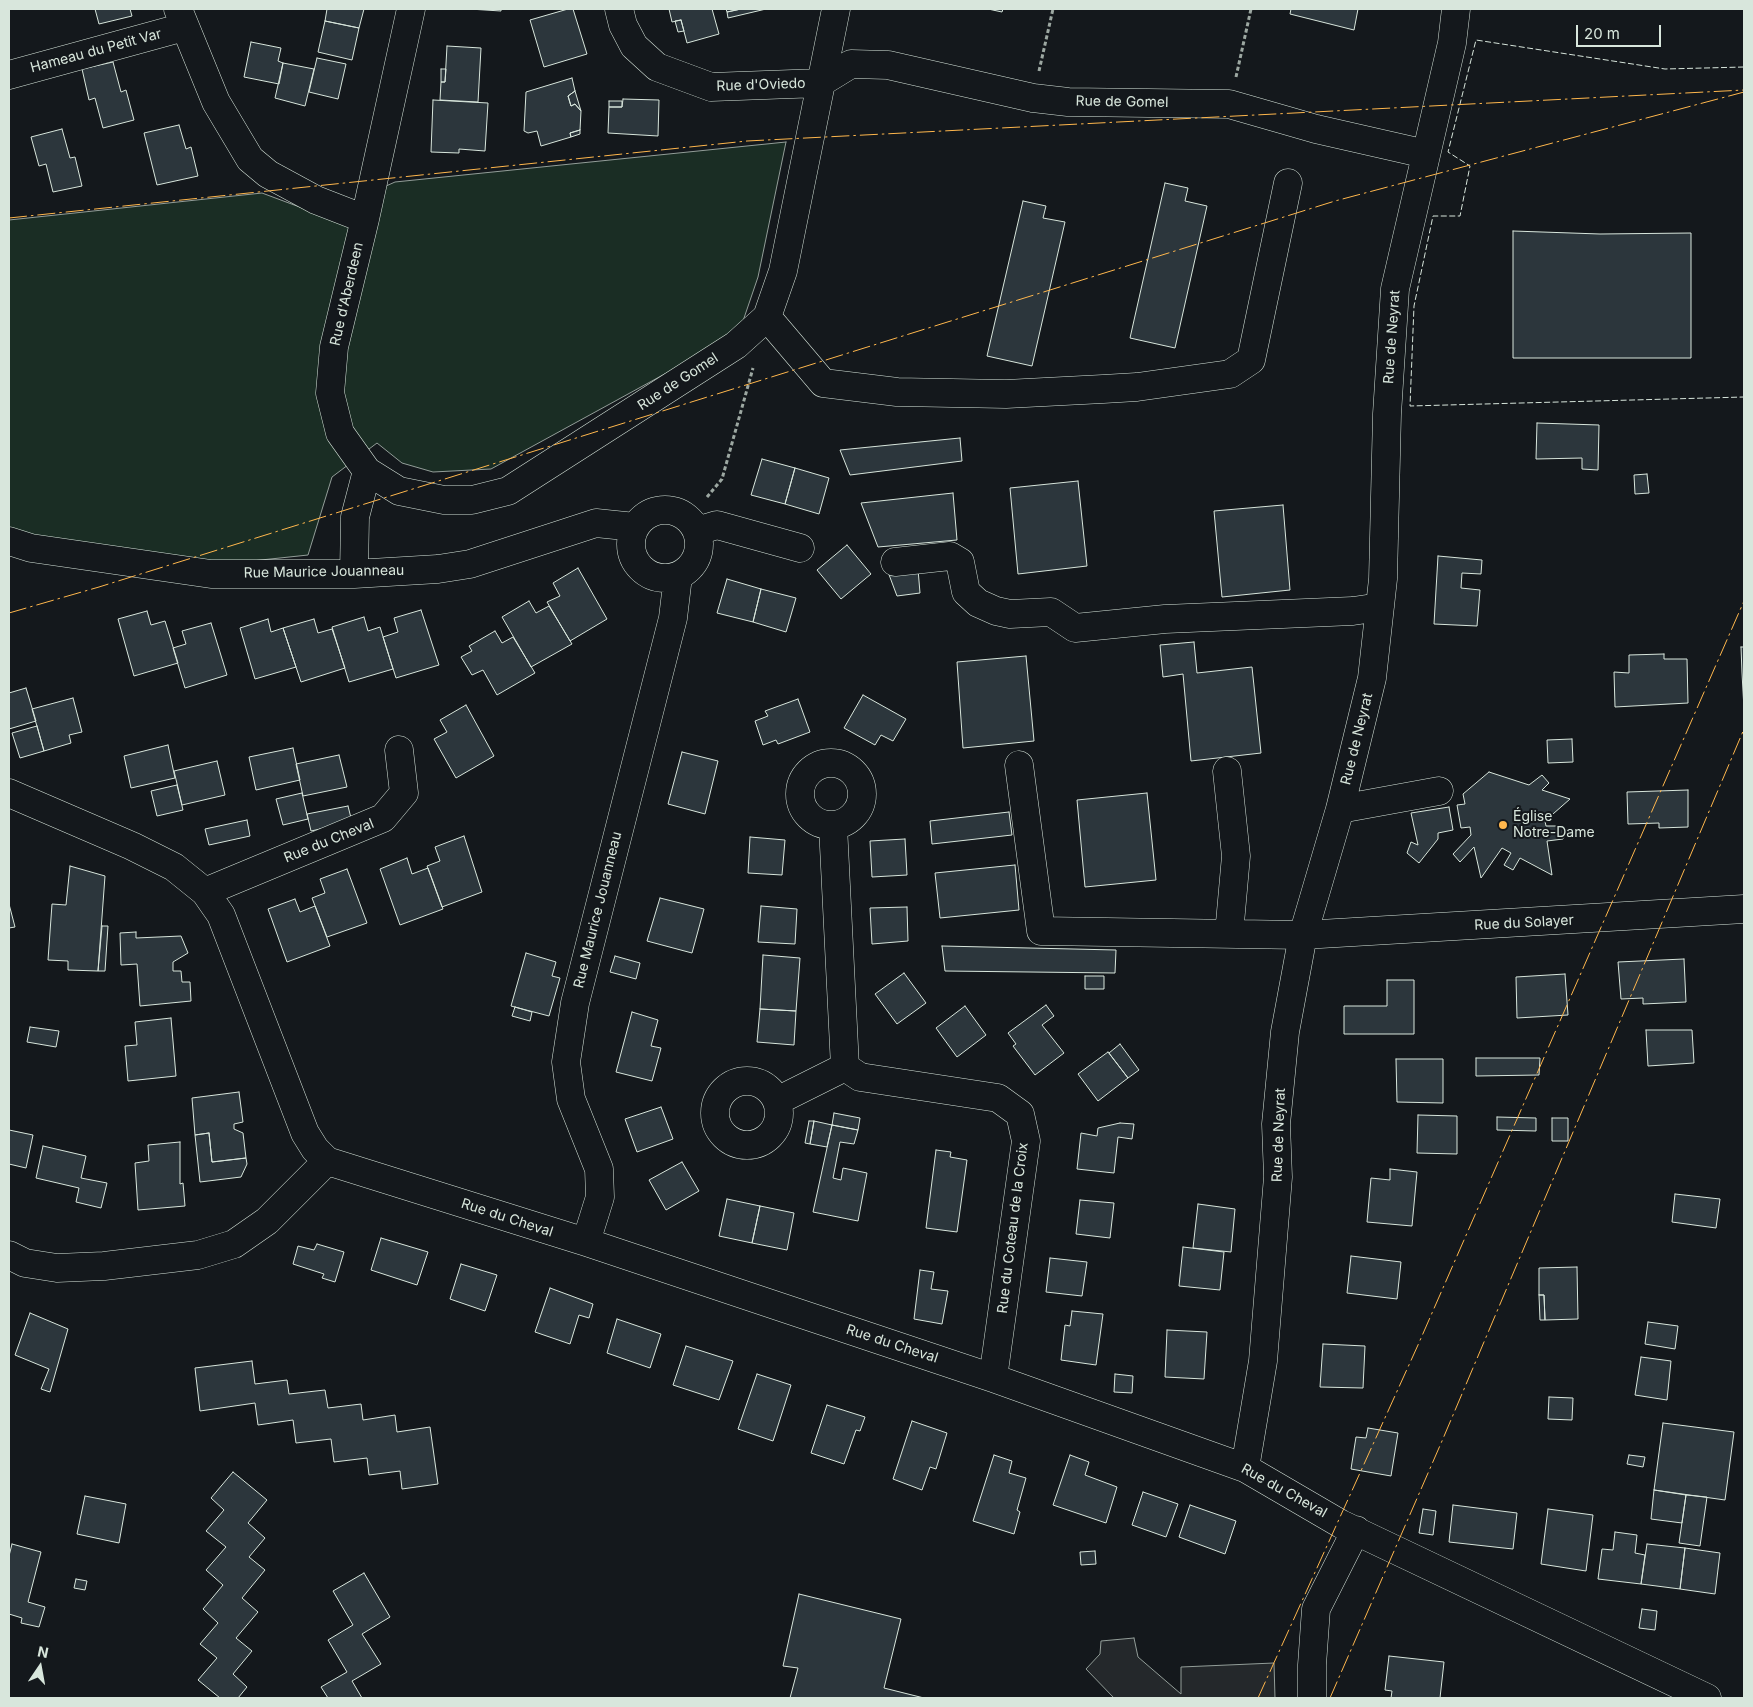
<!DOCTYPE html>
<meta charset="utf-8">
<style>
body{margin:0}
#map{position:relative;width:1753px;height:1707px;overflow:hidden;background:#14181c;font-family:Inter,sans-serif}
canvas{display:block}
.frame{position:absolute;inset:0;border:10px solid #d8e6dc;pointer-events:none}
.north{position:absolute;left:15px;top:1642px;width:50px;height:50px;-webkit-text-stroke:4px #14181c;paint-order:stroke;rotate:12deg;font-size:14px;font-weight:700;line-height:20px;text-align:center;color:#d8e6dc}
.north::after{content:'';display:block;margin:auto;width:18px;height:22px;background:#d8e6dc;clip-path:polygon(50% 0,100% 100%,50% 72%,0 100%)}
.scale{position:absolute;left:1576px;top:25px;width:85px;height:22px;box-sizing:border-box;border:2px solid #d8e6dc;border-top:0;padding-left:6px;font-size:15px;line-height:18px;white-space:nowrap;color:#d8e6dc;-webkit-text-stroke:4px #14181c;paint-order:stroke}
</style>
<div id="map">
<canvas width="1753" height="1707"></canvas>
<div class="frame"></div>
<div class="north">N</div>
<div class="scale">20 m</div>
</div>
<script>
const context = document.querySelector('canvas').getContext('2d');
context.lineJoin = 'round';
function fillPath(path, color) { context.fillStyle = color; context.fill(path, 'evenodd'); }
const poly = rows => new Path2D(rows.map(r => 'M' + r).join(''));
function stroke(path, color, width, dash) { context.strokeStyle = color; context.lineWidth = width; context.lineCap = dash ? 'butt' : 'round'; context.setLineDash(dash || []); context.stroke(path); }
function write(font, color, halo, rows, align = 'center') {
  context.font = font + ' Inter,sans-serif'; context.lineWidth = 4; context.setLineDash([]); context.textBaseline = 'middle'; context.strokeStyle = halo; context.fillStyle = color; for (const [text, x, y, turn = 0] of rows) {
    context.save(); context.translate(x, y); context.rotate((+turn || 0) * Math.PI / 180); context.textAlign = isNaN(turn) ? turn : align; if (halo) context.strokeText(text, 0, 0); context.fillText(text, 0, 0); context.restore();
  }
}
const green = poly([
 [786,142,758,277,743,321,714,347,491,469,433,472,402,463,377,443,332,477,308,555,214,565,42,540,9,529,9,220,262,193,321,215,395,182,786,142]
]);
fillPath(green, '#1a2d24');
stroke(green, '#939e99', 1);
const parking = poly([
 [1134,1638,1138,1657,1181,1694,1181,1667,1274,1663,1275,1698,1114,1698,1086,1669,1100,1654,1101,1641,1134,1638]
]);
fillPath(parking, '#24282b');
stroke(parking, '#939e99', 1);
const building = poly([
 [95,9,130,9,132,16,99,24,95,9],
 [327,9,364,9,359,28,325,21,327,9],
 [469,9,501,9,501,11,469,9],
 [568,9,573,9,587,54,544,67,530,20,568,9],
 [669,9,712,9,719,34,687,43,681,20,672,22,669,9],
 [726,9,741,9,727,12,726,9],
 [741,9,766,9,728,18,727,12,741,9],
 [988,9,1003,9,1002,12,988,9],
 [1291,9,1358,9,1354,30,1290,14,1291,9],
 [681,20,684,31,678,32,675,21,681,20],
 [325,21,359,28,352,60,318,52,325,21],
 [251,42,281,48,278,61,283,63,279,84,244,77,251,42],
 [447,46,481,48,478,102,440,100,441,82,445,82,447,46],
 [317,58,346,64,338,99,309,92,317,58],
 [113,62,121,92,126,90,134,120,103,128,95,98,89,100,82,69,113,62],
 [283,63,314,69,305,106,275,98,283,63],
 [441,69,446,69,445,82,441,82,441,69],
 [572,78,575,91,568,96,571,106,575,104,581,111,580,130,570,133,571,137,541,146,537,131,528,133,524,131,526,92,572,78],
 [575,91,581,111,575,104,571,106,568,96,575,91],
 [623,99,659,100,658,136,608,133,609,107,622,107,623,99],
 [433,100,488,103,485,151,459,149,459,153,431,152,433,100],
 [609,101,622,101,622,107,609,107,609,101],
 [179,125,186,149,191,147,198,176,157,185,144,133,179,125],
 [62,129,70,158,75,157,82,186,53,192,46,164,39,166,31,137,62,129],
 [580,130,580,134,571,137,570,133,580,130],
 [1165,183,1188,188,1185,201,1207,206,1175,348,1130,338,1165,183],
 [1023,201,1046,206,1043,218,1065,222,1032,366,987,356,1023,201],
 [1513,231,1600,234,1691,233,1691,358,1513,358,1513,231],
 [1537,423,1599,425,1598,470,1582,469,1582,458,1536,459,1537,423],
 [960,438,962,461,850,475,840,450,960,438],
 [762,459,795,468,785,504,751,495,762,459],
 [795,468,829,478,819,514,785,504,795,468],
 [1647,474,1649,493,1635,494,1634,475,1647,474],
 [1078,481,1087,566,1018,574,1010,488,1078,481],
 [953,493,957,540,878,547,861,503,953,493],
 [1283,505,1290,590,1222,597,1214,511,1283,505],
 [847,545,871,574,841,599,817,570,847,545],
 [1438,556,1482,560,1481,574,1462,573,1461,588,1480,590,1477,626,1434,624,1438,556],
 [578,568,607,619,570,641,547,602,560,596,553,583,578,568],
 [918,569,920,593,897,596,888,572,918,569],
 [727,579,761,589,753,622,717,613,727,579],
 [761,589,796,598,786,632,753,622,761,589],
 [529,601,536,613,549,606,572,644,531,667,502,617,529,601],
 [421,610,439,665,396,678,383,637,398,632,394,618,421,610],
 [147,611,151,625,165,621,178,663,134,676,118,619,147,611],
 [364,617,368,631,380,627,393,669,349,682,332,627,364,617],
 [268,619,271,632,283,628,296,667,255,679,240,628,268,619],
 [314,619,318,633,332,629,345,668,301,682,283,628,314,619],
 [211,623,227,675,185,688,173,648,186,644,182,631,211,623],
 [495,631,502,643,513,637,535,673,497,695,483,670,472,675,461,657,472,651,469,646,495,631],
 [1194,642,1197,673,1252,667,1261,753,1191,761,1183,674,1163,677,1160,645,1194,642],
 [1741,647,1744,647,1744,709,1742,673,1741,647],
 [1664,654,1664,659,1687,659,1688,703,1615,707,1614,672,1629,673,1629,655,1664,654],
 [1026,656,1034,741,963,748,957,662,1026,656],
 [26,688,36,721,9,729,9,693,26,688],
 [863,695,906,719,893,741,881,735,875,745,844,728,863,695],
 [73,698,82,732,69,735,71,743,44,751,32,709,73,698],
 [798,699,810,732,778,744,776,740,763,745,755,721,768,716,765,711,798,699],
 [466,705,494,756,456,778,434,739,447,732,440,720,466,705],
 [37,726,44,751,20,758,12,733,37,726],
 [1572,739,1573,762,1548,763,1547,740,1572,739],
 [168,745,175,778,131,788,124,756,168,745],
 [293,748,300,780,256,790,249,757,293,748],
 [682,752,718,761,705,814,668,804,682,752],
 [339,755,347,787,303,796,296,764,339,755],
 [217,761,225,795,182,805,174,771,217,761],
 [1489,772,1529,785,1542,775,1549,783,1542,790,1570,799,1545,821,1546,826,1564,826,1566,834,1563,839,1547,841,1552,875,1520,858,1513,870,1504,865,1511,853,1502,848,1481,878,1474,847,1460,862,1453,854,1471,835,1470,827,1461,828,1457,805,1465,804,1463,794,1489,772],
 [177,785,183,810,157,816,151,791,177,785],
 [1688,790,1688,827,1659,828,1659,823,1628,824,1627,792,1688,790],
 [302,793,308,819,283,825,276,799,302,793],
 [1147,793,1156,880,1085,887,1077,800,1147,793],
 [348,806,352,822,311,831,307,814,348,806],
 [1449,807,1453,830,1438,833,1438,839,1419,863,1407,853,1411,842,1418,845,1411,813,1449,807],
 [1009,812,1012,835,932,844,930,821,1009,812],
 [247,820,250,836,209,845,205,829,247,820],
 [464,836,482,892,442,907,427,866,440,861,435,847,464,836],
 [750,837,785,840,782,875,748,873,750,837],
 [905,839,907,875,872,877,870,841,905,839],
 [407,858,412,874,428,868,443,909,400,925,380,869,407,858],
 [1015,865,1019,910,940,918,935,873,1015,865],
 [70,866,105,876,98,971,68,970,68,961,48,960,52,904,66,905,70,866],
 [347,869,367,923,327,937,312,898,325,893,320,879,347,869],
 [660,898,704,909,692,953,647,941,660,898],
 [295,899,300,912,315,906,330,946,287,962,268,909,295,899],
 [9,904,15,927,9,928,9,904],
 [761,906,797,909,795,944,758,942,761,906],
 [907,907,908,941,872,944,870,908,907,907],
 [102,926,108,926,105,971,98,971,102,926],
 [136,932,136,938,181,936,188,953,173,962,173,971,181,971,182,982,190,982,191,1001,140,1006,137,964,121,965,120,933,136,932],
 [942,946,1116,950,1115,973,945,971,942,946],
 [526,953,556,962,552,976,560,978,549,1016,511,1006,526,953],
 [763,955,800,958,796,1011,760,1009,763,955],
 [615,956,640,963,636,979,610,972,615,956],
 [1684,959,1686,1002,1643,1004,1643,998,1621,999,1618,962,1684,959],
 [904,973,926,1003,897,1024,875,994,904,973],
 [1565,974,1568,1015,1517,1018,1516,977,1565,974],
 [1085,976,1104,976,1104,989,1085,989,1085,976],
 [1387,980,1414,980,1414,1034,1344,1034,1344,1006,1387,1006,1387,980],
 [1046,1005,1054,1016,1042,1025,1064,1053,1035,1075,1013,1046,1016,1044,1008,1033,1046,1005],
 [965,1006,986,1035,957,1057,936,1028,965,1006],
 [515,1007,532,1012,530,1021,512,1016,515,1007],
 [760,1009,796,1011,794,1045,757,1042,760,1009],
 [632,1012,658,1020,651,1046,661,1048,652,1081,616,1072,632,1012],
 [171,1018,176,1076,128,1081,125,1046,137,1045,135,1022,171,1018],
 [30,1027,59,1031,56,1047,27,1042,30,1027],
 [1646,1030,1692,1030,1694,1063,1648,1066,1646,1030],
 [1120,1044,1139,1070,1128,1078,1109,1053,1120,1044],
 [1108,1052,1128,1078,1098,1101,1078,1074,1108,1052],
 [1476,1058,1540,1058,1539,1075,1476,1076,1476,1058],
 [1396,1059,1443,1059,1443,1103,1397,1102,1396,1059],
 [239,1092,243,1122,234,1124,234,1129,243,1133,246,1158,212,1162,209,1133,195,1135,192,1098,239,1092],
 [661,1107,673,1139,637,1152,625,1119,661,1107],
 [834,1113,860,1118,858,1130,832,1125,834,1113],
 [1418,1115,1457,1116,1457,1154,1417,1153,1418,1115],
 [1497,1117,1536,1118,1536,1131,1497,1130,1497,1117],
 [1552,1118,1568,1118,1568,1141,1552,1141,1552,1118],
 [809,1121,814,1121,810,1144,805,1143,809,1121],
 [814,1121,832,1125,827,1147,810,1144,814,1121],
 [1120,1123,1134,1124,1132,1139,1118,1137,1114,1173,1077,1169,1081,1133,1097,1136,1098,1128,1120,1123],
 [832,1125,858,1130,854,1144,840,1142,833,1178,841,1180,843,1168,867,1173,858,1221,813,1212,832,1125],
 [9,1130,33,1135,26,1168,9,1164,9,1130],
 [209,1133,212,1162,246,1158,247,1164,241,1177,200,1182,195,1135,209,1133],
 [180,1142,180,1184,183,1183,185,1206,138,1210,135,1163,149,1161,148,1145,180,1142],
 [43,1146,86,1156,81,1178,107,1183,101,1208,76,1202,79,1188,36,1178,43,1146],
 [936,1150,951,1152,950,1157,967,1160,957,1232,926,1228,936,1150],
 [682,1162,699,1191,666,1210,649,1180,682,1162],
 [1390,1169,1417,1172,1412,1226,1367,1222,1371,1178,1390,1180,1390,1169],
 [1675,1194,1720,1199,1716,1228,1672,1222,1675,1194],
 [727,1199,760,1206,752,1243,719,1236,727,1199],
 [1080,1200,1114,1203,1110,1238,1076,1234,1080,1200],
 [1198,1204,1235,1209,1231,1252,1193,1248,1198,1204],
 [760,1206,794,1213,787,1250,752,1243,760,1206],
 [381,1238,428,1252,417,1285,371,1270,381,1238],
 [317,1244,344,1252,335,1282,322,1278,324,1274,293,1264,298,1246,314,1250,317,1244],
 [1183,1247,1224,1252,1220,1290,1179,1286,1183,1247],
 [1351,1256,1401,1262,1397,1299,1347,1293,1351,1256],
 [1050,1258,1087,1262,1082,1296,1046,1292,1050,1258],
 [461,1264,497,1275,485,1311,450,1299,461,1264],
 [1577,1267,1578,1319,1545,1320,1544,1295,1539,1295,1539,1268,1577,1267],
 [920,1270,934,1272,931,1289,948,1291,942,1324,914,1319,920,1270],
 [550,1288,593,1304,589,1318,579,1315,570,1344,535,1332,550,1288],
 [1539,1295,1544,1295,1545,1320,1540,1320,1539,1295],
 [1072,1311,1103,1314,1096,1365,1061,1360,1065,1325,1070,1326,1072,1311],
 [30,1313,68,1329,50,1392,41,1389,49,1369,15,1355,30,1313],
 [617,1319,661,1334,650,1368,607,1353,617,1319],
 [1648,1322,1678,1326,1675,1349,1645,1344,1648,1322],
 [1167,1330,1207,1332,1204,1379,1165,1377,1167,1330],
 [1323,1344,1365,1346,1363,1388,1320,1387,1323,1344],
 [686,1346,733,1361,719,1400,673,1385,686,1346],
 [1641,1357,1671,1361,1667,1400,1635,1395,1641,1357],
 [252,1361,255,1384,287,1380,289,1394,325,1390,328,1408,361,1404,363,1420,395,1415,397,1432,430,1427,438,1484,402,1489,400,1471,369,1475,367,1458,334,1462,331,1439,296,1443,293,1420,258,1425,255,1403,200,1411,195,1368,252,1361],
 [757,1374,791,1385,773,1441,738,1429,757,1374],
 [1115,1374,1133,1376,1132,1393,1114,1392,1115,1374],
 [1549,1397,1573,1398,1572,1420,1548,1419,1549,1397],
 [827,1405,865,1417,860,1431,856,1430,844,1464,811,1453,827,1405],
 [912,1421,947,1433,936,1469,930,1467,922,1490,893,1479,912,1421],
 [1663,1423,1734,1432,1725,1500,1654,1490,1663,1423],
 [1368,1428,1398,1433,1391,1476,1351,1469,1356,1437,1366,1438,1368,1428],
 [994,1455,1012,1461,1009,1473,1026,1478,1017,1510,1020,1512,1014,1534,973,1521,994,1455],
 [1070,1455,1089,1462,1085,1475,1117,1487,1106,1523,1053,1505,1070,1455],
 [1629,1455,1645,1457,1643,1467,1627,1464,1629,1455],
 [233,1472,267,1500,248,1523,265,1538,249,1557,265,1570,242,1598,258,1612,236,1638,252,1651,233,1674,247,1687,238,1698,220,1698,198,1680,217,1658,200,1644,218,1623,203,1609,223,1585,206,1570,226,1547,206,1531,224,1510,211,1498,233,1472],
 [1654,1490,1686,1495,1682,1523,1651,1519,1654,1490],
 [1143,1492,1178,1504,1166,1537,1132,1525,1143,1492],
 [1686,1495,1707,1497,1700,1546,1679,1543,1686,1495],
 [85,1496,126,1504,119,1543,77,1534,85,1496],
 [1190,1505,1236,1521,1225,1554,1179,1537,1190,1505],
 [1453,1505,1517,1513,1513,1549,1449,1542,1453,1505],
 [1423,1509,1436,1511,1433,1535,1419,1533,1423,1509],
 [1548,1509,1593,1515,1586,1571,1541,1564,1548,1509],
 [1615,1532,1637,1535,1635,1553,1645,1555,1641,1584,1598,1579,1602,1549,1613,1550,1615,1532],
 [12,1544,41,1552,28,1602,45,1607,39,1627,21,1623,22,1618,9,1614,9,1556,12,1544],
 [1647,1544,1685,1548,1680,1589,1641,1584,1647,1544],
 [1685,1548,1720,1553,1715,1594,1680,1589,1685,1548],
 [1095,1551,1096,1564,1081,1565,1080,1552,1095,1551],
 [364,1573,390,1617,362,1634,381,1664,352,1681,362,1698,328,1698,321,1687,347,1672,328,1640,353,1625,333,1591,364,1573],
 [76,1579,87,1581,85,1590,74,1588,76,1579],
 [799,1594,901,1619,884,1688,924,1698,790,1698,798,1668,783,1666,799,1594],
 [1642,1609,1657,1611,1655,1630,1639,1628,1642,1609],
 [1389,1656,1444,1662,1440,1698,1391,1698,1392,1691,1385,1690,1389,1656]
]);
fillPath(building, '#2c363c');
stroke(building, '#d8e6dc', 1);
const minor = poly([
 [178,9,216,102,250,159,268,174,316,200,365,219],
 [619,9,623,25,634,46,657,67,711,87,820,83,851,64,888,65,1033,98,1068,102,1229,104,1316,129,1426,154],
 [9,75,184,27],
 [767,317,823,383,897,392,1006,394,1103,389,1137,387,1230,374,1251,360,1288,183],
 [367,471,399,491,444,500,472,500,508,491,736,345,767,317,783,271,836,9],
 '631 544a34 34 0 1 1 68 0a34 34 0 1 1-68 0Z',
 [697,531,717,525,800,548],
 [9,541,31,548,211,574,354,574,438,569,470,564,596,523,635,527],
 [895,562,950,556,960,562,966,592,978,603,996,611,1010,614,1051,612,1075,628,1165,619,1353,611,1380,607],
 [354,574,355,517,367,471,340,433,330,393,334,347,365,219,411,9],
 '800 794a31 31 0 1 1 62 0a31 31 0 1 1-62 0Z',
 [1019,765,1041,931,1303,935,1744,909],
 [1227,771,1236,856,1229,934],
 [9,793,132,846,174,867,205,892,221,915,305,1133,315,1149,327,1161,586,1242,993,1378,1245,1468,1341,1524,1707,1698],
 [1340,809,1439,791],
 [833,826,845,1067,860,1077,998,1098,1020,1114,1026,1141,993,1378],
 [205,892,383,818,404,793,399,750],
 '715 1113a32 32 0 1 1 64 0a32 32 0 1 1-64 0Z',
 [777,1101,845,1067],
 [586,1242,600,1197,599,1169,571,1099,566,1062,575,1003,673,618,678,576],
 [9,1255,25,1263,57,1268,104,1266,198,1255,234,1244,267,1221,327,1161],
 [1245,1468,1263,1361,1278,1177,1276,1124,1285,1032,1303,935,1340,809,1372,678,1383,579,1387,414,1395,289,1452,43,1456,9],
 [1312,1698,1312,1665,1316,1609,1356,1530]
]);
stroke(minor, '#d8e6dc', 29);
stroke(poly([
 [1039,71,1053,9],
 [1236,77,1251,9],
 [707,497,722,479,753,368]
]), '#9da8a2', 3, [4, 2.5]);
stroke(minor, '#14181c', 28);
stroke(poly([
 [1744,67,1665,69,1476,40,1448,152,1470,166,1460,216,1433,216,1414,306,1410,406,1744,397]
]), '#d8e6dc', 1, [6, 2.5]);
stroke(poly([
 [9,218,747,141,1744,90],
 [9,613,99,587,1335,201,1744,92],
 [1258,1698,1418,1345,1744,601],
 [1330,1698,1442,1441,1744,729]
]), '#ffb74d', 1, [18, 4, 2.5, 4]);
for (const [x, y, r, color] of [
 [1503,825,5,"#ffb74d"]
]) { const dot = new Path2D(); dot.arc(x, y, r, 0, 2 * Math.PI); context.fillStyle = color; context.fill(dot); stroke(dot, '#14181c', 2); }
write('14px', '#d8e6dc', '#14181c', [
 ["Hameau du Petit Var",96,51,-15],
 ["Rue d'Oviedo",761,85,-2],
 ["Rue de Gomel",1122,102,1],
 ["Rue d'Aberdeen",347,294,-77],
 ["Rue de Neyrat",1392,337,-86],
 ["Rue de Gomel",678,382,-33],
 ["Rue Maurice Jouanneau",324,572,-1],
 ["Rue de Neyrat",1357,739,-76],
 ["Rue du Cheval",329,841,-22],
 ["Rue Maurice Jouanneau",598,910,-76],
 ["Rue du Solayer",1524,923,-3],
 ["Rue de Neyrat",1279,1135,-88],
 ["Rue du Cheval",507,1218,18],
 ["Rue du Coteau de la Croix",1013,1228,-83],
 ["Rue du Cheval",892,1344,18],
 ["Rue du Cheval",1284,1491,29]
]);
write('14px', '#d8e6dc', '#14181c', [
 ["Église",1513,817],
 ["Notre-Dame",1513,833]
], 'left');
</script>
